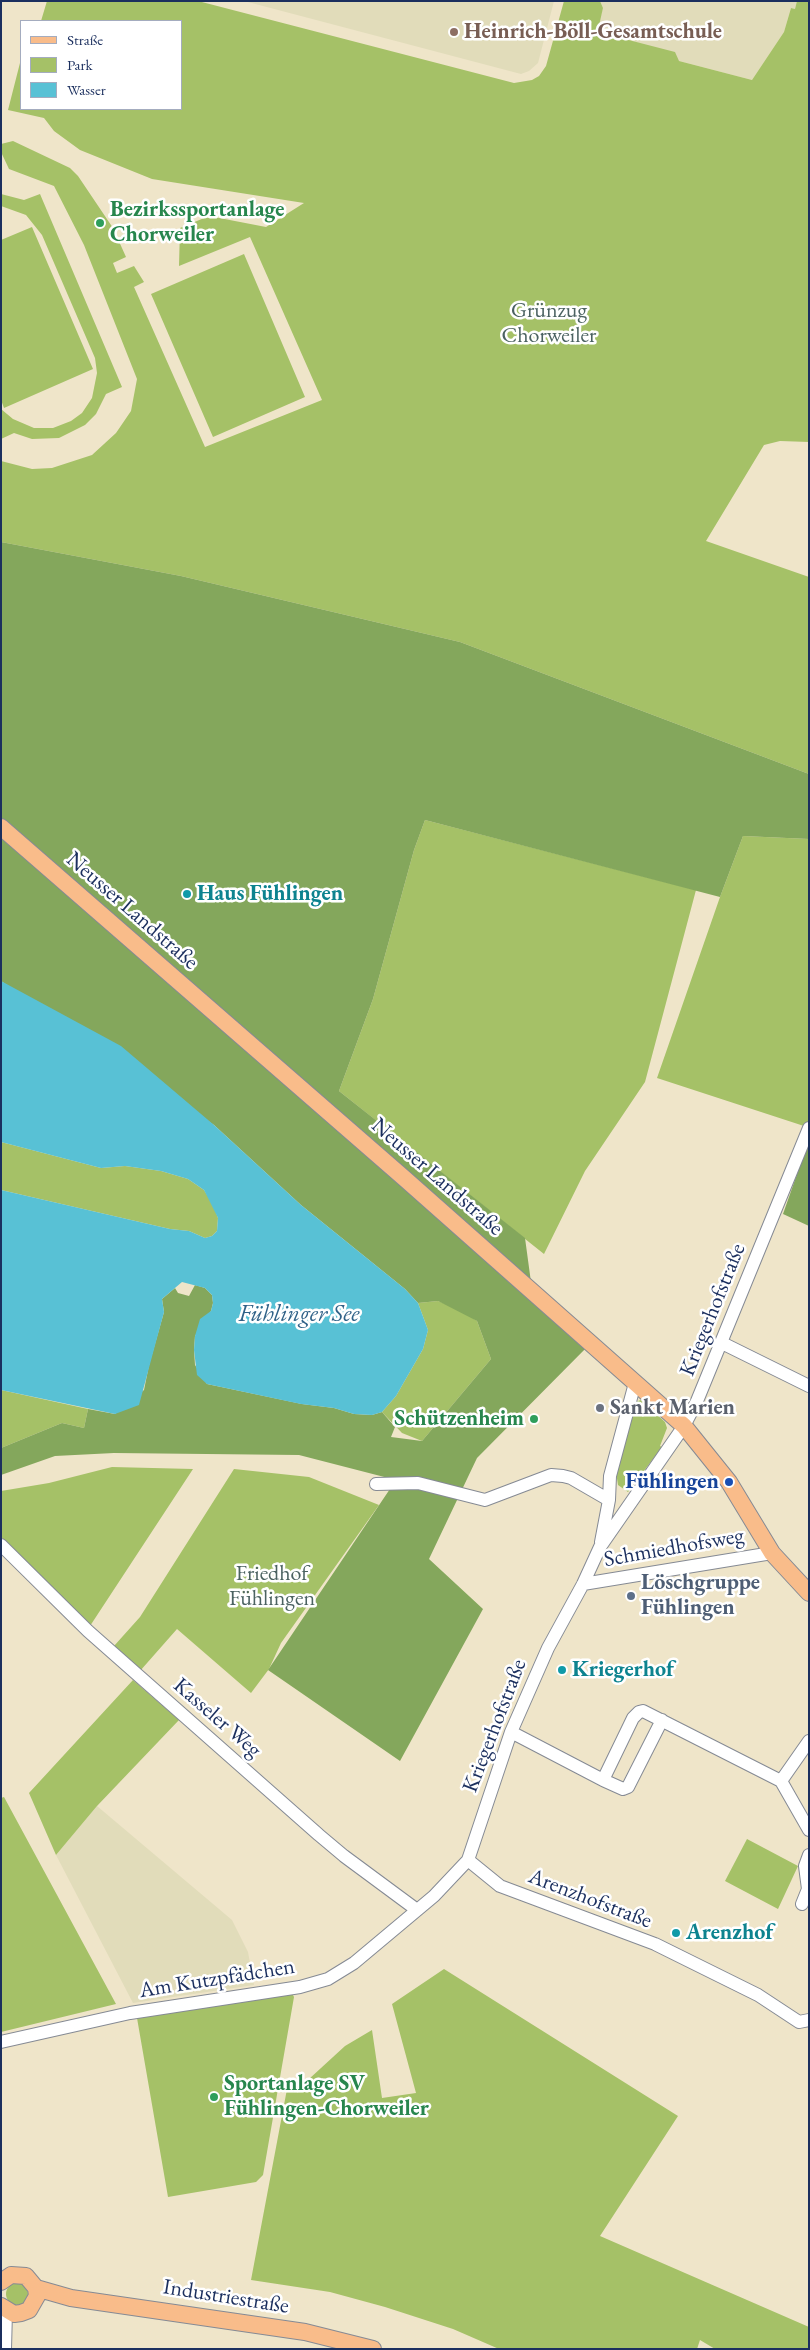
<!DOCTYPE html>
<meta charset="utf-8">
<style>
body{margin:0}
#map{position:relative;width:810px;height:2350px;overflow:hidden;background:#efe5c9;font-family:"EB Garamond",serif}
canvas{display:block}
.frame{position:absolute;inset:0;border:2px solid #1b2f5e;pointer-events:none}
.legend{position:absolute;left:20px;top:20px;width:162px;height:90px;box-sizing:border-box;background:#fff;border:1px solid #a4acbf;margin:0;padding:6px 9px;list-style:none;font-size:15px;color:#1b2f5e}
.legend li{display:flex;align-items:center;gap:10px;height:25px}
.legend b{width:25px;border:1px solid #a4acbf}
</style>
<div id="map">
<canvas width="810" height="2350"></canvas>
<div class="frame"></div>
<ul class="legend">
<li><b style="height:6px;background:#f9bc8a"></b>Straße</li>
<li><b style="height:14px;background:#a5c167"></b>Park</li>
<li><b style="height:14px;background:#58c1d5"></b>Wasser</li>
</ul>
</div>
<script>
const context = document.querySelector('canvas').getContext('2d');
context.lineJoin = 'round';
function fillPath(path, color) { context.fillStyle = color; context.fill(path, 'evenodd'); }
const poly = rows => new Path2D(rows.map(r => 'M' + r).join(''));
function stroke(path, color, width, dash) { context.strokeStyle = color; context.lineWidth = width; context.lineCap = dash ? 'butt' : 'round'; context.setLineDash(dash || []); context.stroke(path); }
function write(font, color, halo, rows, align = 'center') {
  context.font = font + ' "EB Garamond",serif'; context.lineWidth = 5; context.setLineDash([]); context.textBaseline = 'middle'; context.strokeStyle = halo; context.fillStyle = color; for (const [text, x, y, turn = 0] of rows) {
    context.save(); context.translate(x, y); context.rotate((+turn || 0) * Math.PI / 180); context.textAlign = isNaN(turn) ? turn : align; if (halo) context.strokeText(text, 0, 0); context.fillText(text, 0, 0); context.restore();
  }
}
fillPath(poly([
 [244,1,554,1,538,63,529,71,521,74],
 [600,1,797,1,795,9,791,8,784,32,752,80,679,61,597,30,603,8],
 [97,1806,232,1920,248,1952,254,1985,133,2003,56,1855]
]), '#e1dcba');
fillPath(poly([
 [47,1,198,1,514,83,532,80,539,76,546,66,564,1,600,1,603,8,598,30,617,37,675,52,679,61,752,80,784,32,791,8,795,9,797,1,809,1,809,442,780,441,764,445,706,541,809,577,809,774,460,642,181,576,1,542,1,461,32,469,52,468,92,455,116,433,131,411,137,379,84,245,54,186,9,169,1,152,1,144,13,141,70,168,78,176,113,228,126,257,113,263,117,273,134,266,144,282,134,287,205,447,322,400,250,237,179,266,180,228,209,216,266,227,304,203,152,179,80,150,54,131,44,118,8,110,21,59,21,109,181,109,181,21,41,21],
 [1,194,24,200,40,194,122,387,106,394,96,414,85,425,59,438,32,439,14,433,1,439,1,409,13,419,34,428,53,428,71,421,82,413,92,398,97,373,95,358,42,235,26,215,1,206],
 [32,227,93,369,4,408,1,400,1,240],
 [244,254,305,397,213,437,151,294],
 [425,820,696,890,645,1082,585,1171,544,1254,339,1091,373,999,414,850],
 [743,836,809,839,809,1121,807,1127,657,1078,720,897],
 [1,1142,101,1168,125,1166,161,1171,188,1179,204,1190,213,1204,218,1218,217,1231,212,1236,205,1238,189,1231,170,1229,1,1190],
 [438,1301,461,1310,477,1321,491,1359,422,1441,402,1433,382,1412,396,1396,423,1349,428,1330,418,1303],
 [1,1390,88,1409,84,1428,62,1423,1,1448],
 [641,1400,665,1422,667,1428,660,1446,662,1447,628,1492,618,1485,616,1472,635,1402],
 [112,1467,193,1469,90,1626,1,1537,1,1491,49,1483],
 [234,1469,309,1477,379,1505,281,1643,269,1669,251,1693,177,1629,140,1671,114,1646,140,1617],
 [133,1680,179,1720,97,1806,56,1855,29,1793],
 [4,1797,116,2004,1,2032,1,1798],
 [747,1839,798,1866,778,1909,725,1881],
 [444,1969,678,2116,600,2236,809,2327,809,2349,715,2349,700,2340,697,2349,499,2349,453,2329,385,2307,330,2292,251,2280,287,2089,297,2090,345,2046,372,2030,382,2098,416,2093,392,2004],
 [292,1993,294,1997,263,2175,256,2182,168,2197,137,2018],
 '6 2294a11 11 0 1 1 22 0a11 11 0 1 1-22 0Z'
]), '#a5c167');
fillPath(poly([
 [1,542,181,576,460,642,809,774,809,839,743,836,720,897,425,820,414,850,373,999,339,1091,525,1238,533,1297,591,1343,477,1458,429,1559,483,1609,400,1761,268,1670,396,1480,299,1455,114,1453,55,1456,1,1475,1,1448,62,1423,84,1428,88,1409,115,1414,144,1390,149,1365,164,1312,162,1299,175,1288,178,1293,189,1296,195,1285,205,1288,212,1295,213,1303,211,1311,195,1336,194,1350,195,1365,207,1384,302,1404,334,1408,354,1414,372,1415,382,1412,395,1427,391,1437,422,1441,491,1359,477,1321,438,1301,418,1303,405,1289,301,1205,214,1125,1,981],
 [809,1140,809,1226,783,1214]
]), '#84a75c');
fillPath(poly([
 [1,981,121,1046,214,1125,301,1205,405,1289,418,1303,428,1330,423,1349,396,1396,382,1412,372,1415,354,1414,334,1408,301,1404,207,1384,197,1375,194,1350,195,1336,200,1319,211,1311,213,1303,212,1295,205,1288,182,1282,162,1299,164,1312,139,1405,115,1414,1,1390,1,1190,170,1229,189,1231,205,1238,212,1236,217,1231,218,1218,204,1190,188,1179,161,1171,125,1166,101,1168,1,1142]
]), '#58c1d5');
const minor = poly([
 [722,1343,809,1386],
 [376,1484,418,1483,485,1500,551,1475,563,1476,571,1478,609,1500],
 [601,1542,609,1500,610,1476,635,1383],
 [1,1545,88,1631,319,1835,344,1856,417,1910],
 [583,1584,772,1553],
 [511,1732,603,1780,633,1718,639,1712,643,1711,781,1781,809,1741],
 [603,1780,623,1789,628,1787,662,1720],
 [781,1781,809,1830],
 [468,1860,500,1886,655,1944,758,1995,799,2022,809,2020],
 [802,1904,808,1889,805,1866,809,1855],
 [1,2042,130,2013,300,1987,328,1979,354,1963,434,1896,468,1860,511,1732,548,1648,583,1584,600,1547,684,1426,697,1401,809,1128],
 [5,2349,6,2311]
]);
const major = poly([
 [1,827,404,1178,684,1426,729,1482,772,1553,809,1593],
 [1,2282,11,2275,26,2276,36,2288,37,2296,29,2310,21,2313,14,2314,1,2306],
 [36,2288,71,2298,305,2332,373,2349]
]);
stroke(minor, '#858a94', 14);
stroke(major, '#858a94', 18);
stroke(minor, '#fff', 12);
stroke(major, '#f9bc8a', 16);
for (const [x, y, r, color] of [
 [454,32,5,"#8d6e63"],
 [100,223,5,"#2e9e5b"],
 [187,894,5,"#0f9aa8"],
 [600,1408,5,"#6b7280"],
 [534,1419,5,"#2e9e5b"],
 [729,1482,5,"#1a4fb4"],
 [631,1596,5,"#5c6f8a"],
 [562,1670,5,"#0f9aa8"],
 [676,1933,5,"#0f9aa8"],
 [214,2097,5,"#2e9e5b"]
]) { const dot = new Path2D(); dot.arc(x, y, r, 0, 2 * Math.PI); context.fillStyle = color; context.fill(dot); stroke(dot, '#fff', 2); }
write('bold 22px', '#785e54', '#fff', [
 ["Heinrich-Böll-Gesamtschule",464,32]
], 'left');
write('bold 22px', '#27864d', '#fff', [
 ["Bezirkssportanlage",110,210],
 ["Chorweiler",110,235],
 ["Schützenheim",524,1419,"right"],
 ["Sportanlage SV",224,2084],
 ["Fühlingen-Chorweiler",224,2109]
], 'left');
write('22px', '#4b6261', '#fff', [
 ["Grünzug",549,311],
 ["Chorweiler",549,336],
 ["Friedhof",272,1574],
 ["Fühlingen",272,1599]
]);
write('bold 22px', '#0d838f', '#fff', [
 ["Haus Fühlingen",197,894],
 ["Kriegerhof",572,1670],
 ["Arenzhof",686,1933]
], 'left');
write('22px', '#1b2f5e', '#fff', [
 ["Neusser Landstraße",132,911,41],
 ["Neusser Landstraße",437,1177,41],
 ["Kriegerhofstraße",713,1310,-68],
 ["Schmiedhofsweg",674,1548,-10],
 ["Kasseler Weg",217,1718,41],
 ["Kriegerhofstraße",495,1726,-69],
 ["Arenzhofstraße",590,1899,21],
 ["Am Kutzpfädchen",217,1979,-9],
 ["Industriestraße",226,2297,9]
]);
write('bold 22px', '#5b616d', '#fff', [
 ["Sankt Marien",610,1408]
], 'left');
write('bold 22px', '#164399', '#fff', [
 ["Fühlingen",719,1482]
], 'right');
write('bold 22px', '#4e5e75', '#fff', [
 ["Löschgruppe",641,1583],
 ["Fühlingen",641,1608]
], 'left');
write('italic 24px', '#306288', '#fff', [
 ["Fühlinger See",299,1314]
]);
</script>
